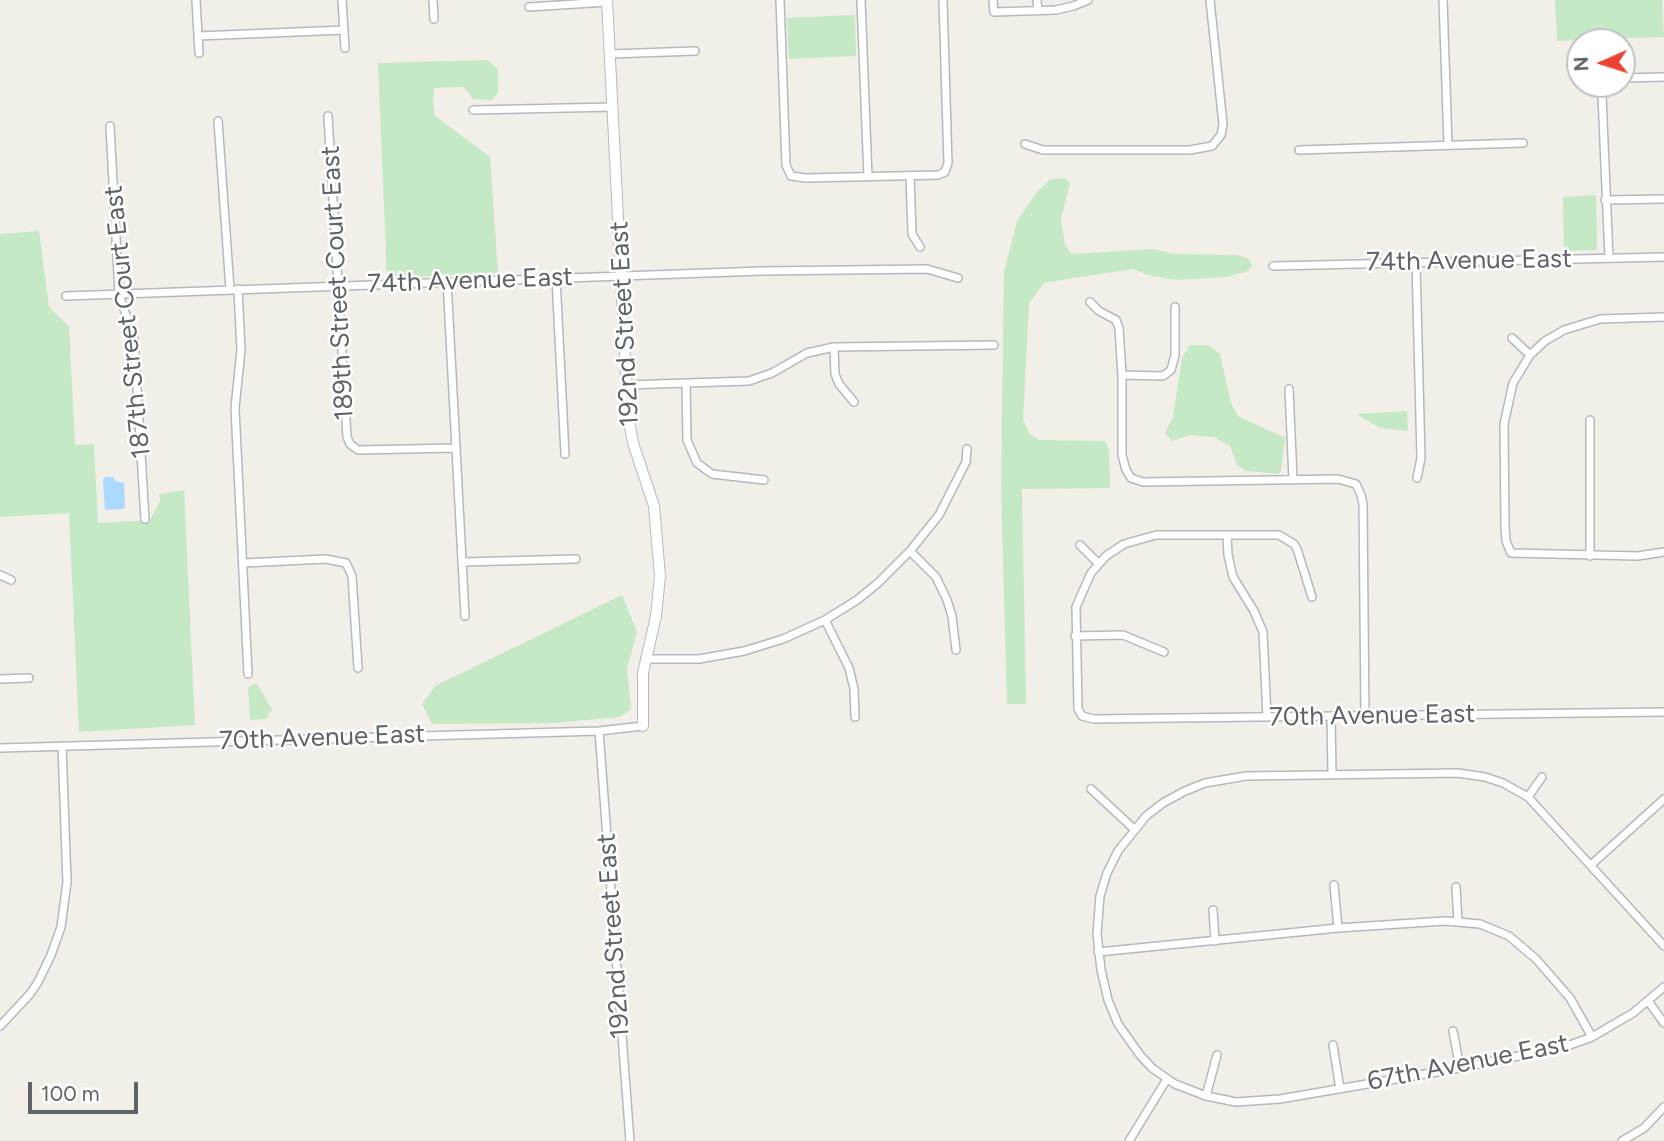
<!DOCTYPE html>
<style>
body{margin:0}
#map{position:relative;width:1664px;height:1141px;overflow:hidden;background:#f1efe8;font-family:Figtree,sans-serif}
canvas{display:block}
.north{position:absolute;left:1566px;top:28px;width:70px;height:70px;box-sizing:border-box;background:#fff;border:2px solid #bfc1c3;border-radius:50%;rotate:267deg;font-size:19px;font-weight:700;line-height:28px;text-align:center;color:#5f6368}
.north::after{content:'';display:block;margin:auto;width:24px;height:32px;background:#ea4335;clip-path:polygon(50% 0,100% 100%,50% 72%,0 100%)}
.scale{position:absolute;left:28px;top:1082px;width:110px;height:32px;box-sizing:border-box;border:4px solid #5f6368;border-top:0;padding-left:9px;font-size:21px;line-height:24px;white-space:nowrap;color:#5f6368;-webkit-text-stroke:5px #fff;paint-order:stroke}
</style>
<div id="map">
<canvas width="1664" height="1141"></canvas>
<div class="north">N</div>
<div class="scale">100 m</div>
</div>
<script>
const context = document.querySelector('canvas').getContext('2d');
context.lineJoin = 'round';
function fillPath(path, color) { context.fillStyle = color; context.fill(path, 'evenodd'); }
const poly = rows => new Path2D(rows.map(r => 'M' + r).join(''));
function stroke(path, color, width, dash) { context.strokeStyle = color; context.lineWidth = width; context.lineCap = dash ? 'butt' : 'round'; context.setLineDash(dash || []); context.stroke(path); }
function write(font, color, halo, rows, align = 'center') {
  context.font = font + ' Figtree,sans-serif'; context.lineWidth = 5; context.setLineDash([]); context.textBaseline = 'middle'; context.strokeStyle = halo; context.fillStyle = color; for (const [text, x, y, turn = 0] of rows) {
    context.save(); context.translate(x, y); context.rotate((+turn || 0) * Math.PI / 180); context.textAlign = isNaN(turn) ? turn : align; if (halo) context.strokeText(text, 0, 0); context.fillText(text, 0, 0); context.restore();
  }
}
fillPath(poly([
 [1555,0,1662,0,1664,37,1557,41],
 [855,15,856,56,789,59,787,18],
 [488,60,498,70,498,93,491,100,473,99,464,87,434,88,433,104,435,116,490,157,498,273,387,278,378,63],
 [1064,178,1070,183,1061,219,1065,246,1072,254,1153,249,1174,254,1238,255,1249,259,1252,267,1246,272,1225,277,1176,280,1148,275,1134,269,1079,277,1044,283,1029,303,1023,420,1030,434,1039,440,1105,441,1109,452,1110,488,1022,489,1026,704,1007,704,1001,487,1004,272,1017,221,1037,192,1051,179],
 [1596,195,1597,250,1564,251,1563,197],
 [39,231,49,307,69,327,75,445,94,444,98,523,150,520,160,501,159,494,184,490,195,725,79,732,69,513,0,517,0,234],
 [1190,345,1208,345,1220,354,1231,403,1238,416,1285,438,1281,471,1278,474,1246,471,1237,465,1230,446,1214,437,1190,435,1172,441,1165,433,1173,417,1182,358],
 [1407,411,1408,431,1380,428,1356,414],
 [622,595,637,632,627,668,631,709,620,717,552,723,432,724,422,704,435,686],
 [256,683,272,709,266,719,250,720,248,687]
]), '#c5e8c5');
fillPath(poly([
 [105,477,113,477,115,481,124,483,125,507,123,509,105,510,103,480]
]), '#aadaff');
const street = poly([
 [196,0,199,53],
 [342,0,345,48],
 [433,0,434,19],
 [780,0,786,165,791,176,806,178,938,175,945,172,948,163,943,0],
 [861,0,868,177],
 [993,0,994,12,1056,10,1073,6,1088,0],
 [1037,0,1038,11],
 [1443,0,1448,144],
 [529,7,607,2],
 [198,36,344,30],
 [610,54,695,51],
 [1622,78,1664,77],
 [1605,84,1602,96,1609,258],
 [473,110,613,107],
 [328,116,347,437,350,444,358,450,455,448],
 [218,121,230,289],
 [110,126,119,294,134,339,145,519],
 [1025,144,1043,150,1190,150,1212,146,1221,135,1223,124,1210,0],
 [1299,150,1523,143],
 [910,176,912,234,920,247],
 [1605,200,1664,199],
 [1416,262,1421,458,1417,478],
 [1273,266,1664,257],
 [556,278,565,454],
 [447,281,465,616],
 [238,289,241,350,235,408,248,674],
 [66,296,762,271,927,269,958,278],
 [1090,302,1099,311,1116,320,1119,328,1122,375,1122,455,1126,470,1131,478,1143,482,1338,479,1356,484,1361,495,1363,504,1365,716],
 [1664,317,1600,319,1564,330,1545,341,1530,355,1513,383,1504,424,1505,526,1506,541,1511,553,1638,556,1664,552],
 [1512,338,1530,355],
 [834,347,835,374,839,384,854,402],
 [1122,375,1163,376,1171,370,1175,355,1175,307],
 [686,384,687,440,697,463,712,474,764,480],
 [626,385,749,381,772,373,807,353,834,347,994,345],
 [1289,389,1293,479],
 [1590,420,1590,556],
 [1227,535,1228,555,1233,577,1254,611,1263,632,1267,717],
 [1080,545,1098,563],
 [910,551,936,577,947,600,952,616,956,650],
 [462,562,576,559],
 [244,563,326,559,346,563,352,576,358,668],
 [0,575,11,580],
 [1312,597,1297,549,1294,544,1279,535,1156,535,1124,544,1106,556,1091,573,1076,607,1078,709,1082,716,1094,719,1664,712],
 [825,620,849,668,854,689,855,717],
 [1075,636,1123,635,1164,652],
 [645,659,699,659,744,651,783,639,825,620,857,600,878,583,910,551,939,515,966,462,967,449],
 [0,679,29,678],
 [1331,716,1332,774],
 [599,731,630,1141],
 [0,748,599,731,643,726],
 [1091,789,1135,830],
 [1528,797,1542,777],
 [1592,864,1664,799],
 [1334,885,1338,928],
 [1456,887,1458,922],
 [1213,910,1215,941],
 [1664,946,1528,797,1503,783,1485,777,1458,773,1246,776,1205,783,1185,791,1163,803,1146,816,1118,851,1107,873,1100,896,1097,934,1101,970,1108,1000,1118,1024,1140,1055,1152,1068,1175,1084,1206,1096,1236,1102,1280,1099,1460,1068,1567,1046,1592,1037,1633,1013,1664,987],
 [1098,952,1338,928,1445,921,1480,924,1509,936,1536,959,1570,998,1592,1037],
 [1648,1001,1664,1023],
 [0,1026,30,994,38,982,51,955,61,927,67,882,62,746],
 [1453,1031,1460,1068],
 [1333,1045,1340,1089],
 [1206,1096,1217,1055],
 [1129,1141,1167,1079],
 [1622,1141,1644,1128,1664,1107]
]);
const secondary = poly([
 [607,0,628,416,633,443,654,506,660,576,656,616,643,673,643,726]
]);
stroke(street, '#b5b8bc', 10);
stroke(secondary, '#b6babf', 12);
stroke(street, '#fff', 7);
stroke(secondary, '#fff', 10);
write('26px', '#5f6368', '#fff', [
 ["74th Avenue East",1469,261,-1],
 ["74th Avenue East",470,281,-2],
 ["189th Street Court East",338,283,-93],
 ["187th Street Court East",128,322,-96],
 ["192nd Street East",625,324,-93],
 ["70th Avenue East",1372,716,-1],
 ["70th Avenue East",322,738,-2],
 ["192nd Street East",614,936,-94],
 ["67th Avenue East",1468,1063,-11]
]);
</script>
